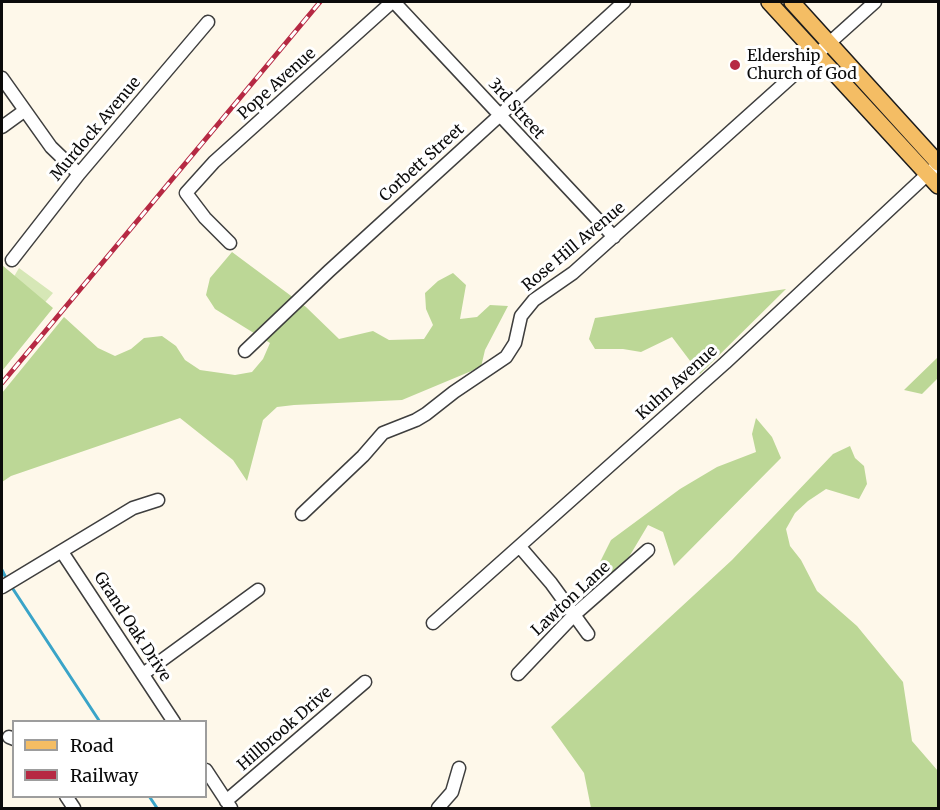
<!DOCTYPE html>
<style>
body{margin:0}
#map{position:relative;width:940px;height:810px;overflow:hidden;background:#fef8ea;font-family:Merriweather,serif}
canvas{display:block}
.frame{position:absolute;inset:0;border:3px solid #0b0b0b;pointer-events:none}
.legend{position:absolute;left:12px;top:720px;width:195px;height:78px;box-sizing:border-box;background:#fff;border:2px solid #9d9d9d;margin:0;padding:8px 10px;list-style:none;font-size:18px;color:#0b0b0b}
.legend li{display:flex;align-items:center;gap:12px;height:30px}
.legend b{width:30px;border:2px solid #9d9d9d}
</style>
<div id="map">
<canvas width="940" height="810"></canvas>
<div class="frame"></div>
<ul class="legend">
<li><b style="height:8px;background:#f4bd64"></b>Road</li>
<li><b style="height:8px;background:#b62943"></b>Railway</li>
</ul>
</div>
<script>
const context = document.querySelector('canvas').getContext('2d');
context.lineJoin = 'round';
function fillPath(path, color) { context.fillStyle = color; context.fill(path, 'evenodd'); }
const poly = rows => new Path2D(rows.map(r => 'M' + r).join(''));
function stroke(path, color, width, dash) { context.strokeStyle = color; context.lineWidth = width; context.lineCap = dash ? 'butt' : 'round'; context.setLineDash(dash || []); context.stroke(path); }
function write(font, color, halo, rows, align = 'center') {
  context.font = font + ' Merriweather,serif'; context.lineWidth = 6; context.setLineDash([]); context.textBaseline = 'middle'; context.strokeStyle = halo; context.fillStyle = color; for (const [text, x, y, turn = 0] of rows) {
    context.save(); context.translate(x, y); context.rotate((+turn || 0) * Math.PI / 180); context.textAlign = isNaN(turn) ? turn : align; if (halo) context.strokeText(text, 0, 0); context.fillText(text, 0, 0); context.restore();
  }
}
fillPath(poly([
 [19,268,53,293,2,353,2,297]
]), '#d6e7b6');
fillPath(poly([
 [232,252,306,307,339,339,373,331,389,340,424,339,433,325,426,309,425,293,438,281,453,273,466,285,460,319,477,317,490,305,508,306,485,350,481,367,402,400,294,405,277,407,263,420,247,481,233,460,180,418,11,476,2,482,2,393,64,317,98,348,115,356,131,349,144,338,162,336,176,346,185,360,200,370,235,375,252,372,263,359,270,343,215,309,206,295,210,278],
 [2,265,53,308,2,371],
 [786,289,700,374,672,337,641,352,623,349,595,349,589,339,595,318],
 [938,357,938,378,922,394,904,390],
 [756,418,772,437,781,458,674,566,663,532,648,525,626,562,613,574,599,564,611,540,680,489,717,467,756,452,752,434],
 [850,446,855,458,864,466,867,484,859,499,826,489,808,501,795,513,786,529,790,546,801,560,817,591,857,626,903,682,912,741,938,771,938,808,591,808,584,773,551,727,732,560,833,454]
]), '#bcd796');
stroke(poly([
 [2,570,5,576],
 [13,589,100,722],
 [149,796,157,808]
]), '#3aa4c8', 3);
const minor = poly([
 [394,2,614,237],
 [2,78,51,147,79,174],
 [2,127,24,111],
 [230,243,205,218,186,193,214,162,392,2],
 [12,260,79,174,208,22],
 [245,351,329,271,624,2],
 [302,514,363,456,383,433,416,420,426,414,454,392,506,357,515,343,521,316,534,300,573,273,875,2],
 [520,547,551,583,588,634],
 [62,552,174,722],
 [2,587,133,508,158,500],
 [433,623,725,363,933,169],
 [143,674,258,590],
 [518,674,574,615,648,550],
 [9,737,14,739],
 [206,770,231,808],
 [66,796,74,808],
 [226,801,365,682],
 [438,808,452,792,459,768]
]);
const major = poly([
 [769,2,938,186],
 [792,2,938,163]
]);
stroke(minor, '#3e3e3e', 15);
stroke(major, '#1c1c1c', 18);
stroke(minor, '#fff', 12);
stroke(major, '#f4bd64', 15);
const rail = poly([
 [2,383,320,2]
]);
stroke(rail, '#b62943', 5);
stroke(rail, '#fff', 3, [9]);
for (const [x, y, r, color] of [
 [735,65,6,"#b62943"]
]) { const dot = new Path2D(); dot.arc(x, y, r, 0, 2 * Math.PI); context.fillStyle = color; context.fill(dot); stroke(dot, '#fff', 2); }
write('16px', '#0b0b0b', '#fff', [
 ["Eldership",747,56],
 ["Church of God",747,74]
], 'left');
write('16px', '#0b0b0b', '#fff', [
 ["Pope Avenue",277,84,-42],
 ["3rd Street",516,109,48],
 ["Murdock Avenue",96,129,-50],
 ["Corbett Street",422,163,-42],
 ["Rose Hill Avenue",574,247,-40],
 ["Kuhn Avenue",677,383,-42],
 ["Lawton Lane",571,599,-43],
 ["Grand Oak Drive",132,627,57],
 ["Hillbrook Drive",285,729,-41]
]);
</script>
